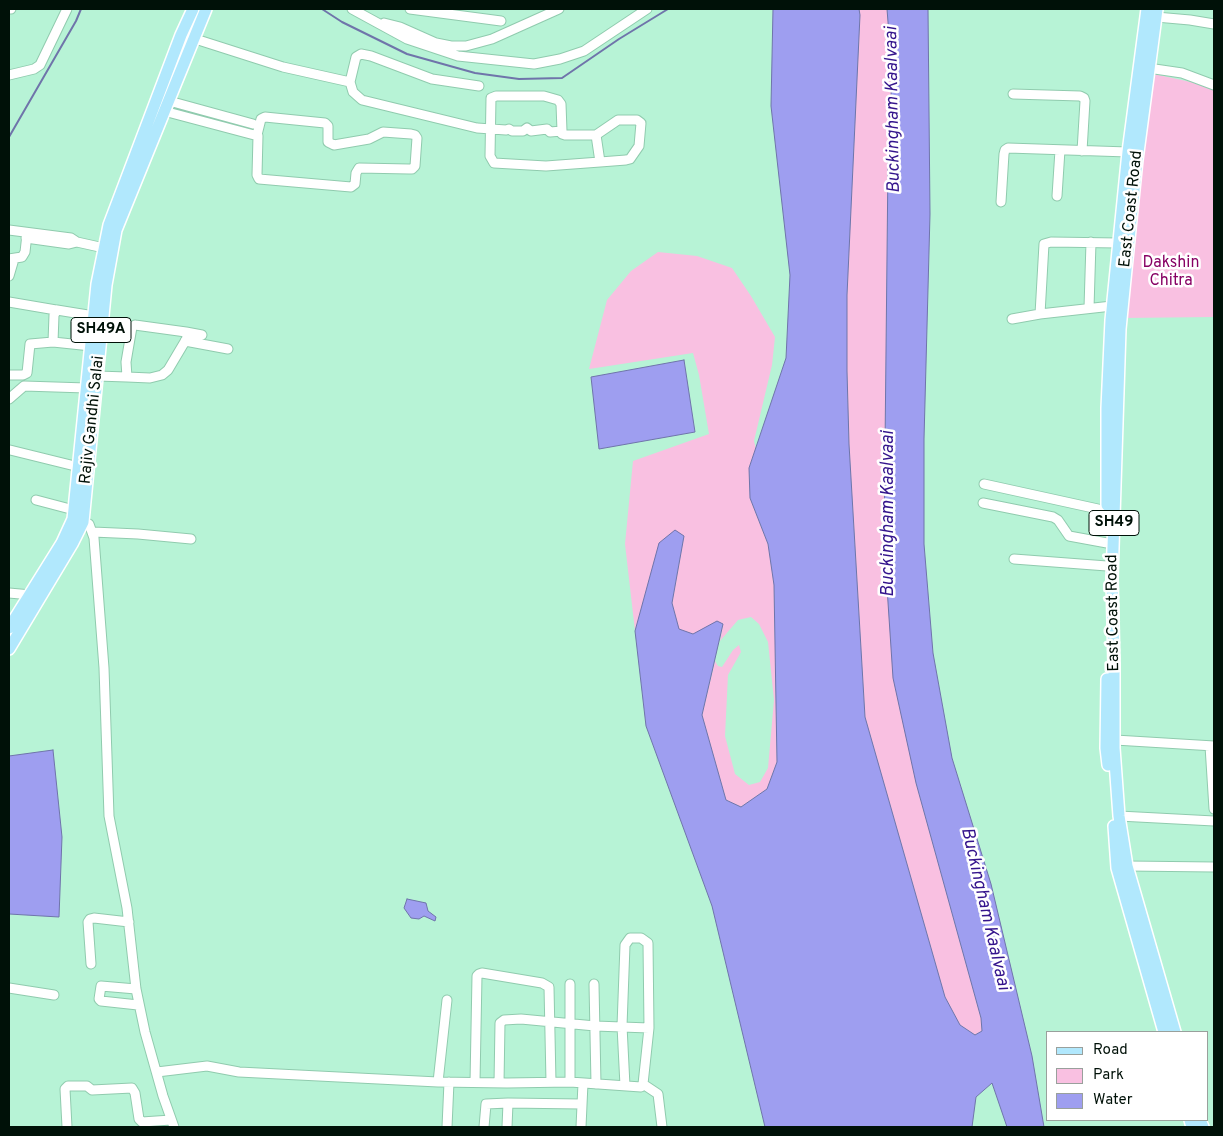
<!DOCTYPE html>
<style>
body{margin:0}
#map{position:relative;width:1223px;height:1136px;overflow:hidden;background:#b7f3d6;font-family:Overpass,sans-serif}
canvas{display:block}
.frame{position:absolute;inset:0;border:10px solid #001108;pointer-events:none}
.legend{position:absolute;left:1046px;top:1031px;width:162px;height:90px;box-sizing:border-box;background:#fff;border:1px solid #99a09c;margin:0;padding:6px 9px;list-style:none;font-size:15px;color:#001108}
.legend li{display:flex;align-items:center;gap:10px;height:25px}
.legend b{width:25px;border:1px solid #99a09c}
</style>
<div id="map">
<canvas width="1223" height="1136"></canvas>
<div class="frame"></div>
<ul class="legend">
<li><b style="height:6px;background:#b1e8fd"></b>Road</li>
<li><b style="height:14px;background:#f9c0e1"></b>Park</li>
<li><b style="height:14px;background:#9e9ef0"></b>Water</li>
</ul>
</div>
<script>
const context = document.querySelector('canvas').getContext('2d');
context.lineJoin = 'round';
function fillPath(path, color) { context.fillStyle = color; context.fill(path, 'evenodd'); }
const poly = rows => new Path2D(rows.map(r => 'M' + r).join(''));
function stroke(path, color, width, dash) { context.strokeStyle = color; context.lineWidth = width; context.lineCap = dash ? 'butt' : 'round'; context.setLineDash(dash || []); context.stroke(path); }
function write(font, color, halo, rows, align = 'center') {
  context.font = font + ' Overpass,sans-serif'; context.lineWidth = 5; context.setLineDash([]); context.textBaseline = 'middle'; context.strokeStyle = halo; context.fillStyle = color; for (const [text, x, y, turn = 0] of rows) {
    context.save(); context.translate(x, y); context.rotate((+turn || 0) * Math.PI / 180); context.textAlign = isNaN(turn) ? turn : align; if (halo) context.strokeText(text, 0, 0); context.fillText(text, 0, 0); context.restore();
  }
}
fillPath(poly([
 [859,9,887,9,892,74,888,161,884,542,916,783,981,1018,982,1031,975,1035,960,1025,945,997,865,717,849,444,847,371,847,295,860,15],
 [1154,74,1200,84,1214,89,1214,317,1122,318,1140,160],
 [658,252,697,256,732,268,751,296,775,337,772,365,754,441,756,449,749,468,750,498,768,544,774,584,777,762,767,789,741,807,726,800,702,715,715,661,718,666,722,667,733,650,739,645,741,652,728,675,725,736,735,774,749,785,760,782,768,768,774,700,768,642,759,624,751,617,738,620,720,641,723,624,693,634,679,630,672,603,684,536,645,595,635,631,625,544,633,461,709,434,699,375,693,353,589,369,607,300,631,271]
]), '#f9c0e1');
const water = poly([
 [773,9,859,9,860,15,847,295,847,371,849,444,865,717,945,997,960,1025,975,1035,982,1031,981,1018,916,783,893,678,884,542,888,161,892,74,887,9,928,9,930,214,924,439,924,544,933,653,952,758,991,884,1032,1056,1044,1127,1007,1127,992,1083,976,1097,972,1127,765,1127,712,906,646,726,635,631,659,543,675,530,684,536,672,603,679,629,693,634,717,621,723,624,702,715,726,800,741,807,767,789,777,762,774,585,768,544,750,498,749,468,786,358,790,275,771,106,773,9],
 [684,360,695,432,599,449,591,377,684,360],
 [53,750,62,837,59,917,9,914,9,756,53,750],
 [407,899,426,903,428,911,436,917,435,921,424,916,419,919,411,918,404,908,407,899]
]);
fillPath(water, '#9e9ef0');
stroke(water, '#6f74aa', 1);
stroke(poly([
 [322,9,342,22,407,54,475,73,519,79,562,78,619,39,668,9],
 [9,137,76,21,81,9]
]), '#6f74aa', 2);
const minor = poly([
 [9,9,11,9],
 [352,9,407,39,458,56,534,64,560,59,584,51,647,9],
 [410,9,501,21],
 [1156,17,1190,20,1214,24],
 [384,23,400,27,436,43,451,46,466,46,492,39,559,9],
 [189,37,283,67,350,82],
 [1148,68,1182,73,1214,85],
 [9,75,34,69,40,65,67,9],
 [479,86,432,79,371,56,361,54,356,57,350,82,353,92,362,100,477,128,506,130,509,129,512,131,523,131,527,128,531,131,547,129,550,132,562,131],
 [1013,94,1080,96,1084,98,1085,101,1082,151],
 [169,101,253,124],
 [160,110,258,136,257,175,259,179,351,187,355,184,356,173,359,168,409,169,412,169,415,166,417,138,415,135,411,134,383,132,369,139,334,145,328,142,328,126,325,123,265,117,261,119,257,135],
 [596,135,600,162,626,160,630,159,639,146,641,123,637,120,618,120,596,135,565,135,562,134,562,131,561,104,558,100,544,96,496,96,491,98,490,156,494,163,546,166,600,162],
 [1057,196,1060,150],
 [1001,202,1004,154,1005,150,1008,148,1128,152],
 [9,230,71,238,77,242,104,248],
 [26,238,69,244,77,242],
 [9,259,22,257,25,252,27,234],
 [9,276,14,259],
 [9,302,56,310],
 [1089,308,1091,242],
 [1040,314,1044,244,1051,242,1118,243],
 [1012,319,1040,314,1112,306],
 [135,325,186,332,187,338,168,370,162,375,150,378,127,377,126,362,132,327,135,325],
 [186,332,202,335],
 [185,341,228,349],
 [91,346,53,342,54,315,57,310,94,316],
 [9,375,23,375,27,373,30,344,53,342],
 [97,376,127,377],
 [9,399,24,386,86,388],
 [10,450,79,467],
 [984,484,1107,511],
 [36,500,74,510],
 [983,503,1053,517,1058,520,1069,536,1107,543],
 [78,521,89,524,94,538,104,668,109,816,127,908,136,989,145,1032,163,1096,174,1127],
 [93,532,138,534,191,539],
 [1014,559,1107,566],
 [9,593,31,595],
 [1115,740,1214,746],
 [1210,746,1214,809],
 [1119,816,1214,821],
 [1127,866,1214,867],
 [91,964,88,922,90,919,94,918,129,922],
 [594,984,596,1084],
 [9,988,54,995],
 [136,989,101,986,99,999,101,1001,138,1005],
 [157,1072,207,1066,239,1072,438,1082,507,1083,570,1082,641,1087,643,1084,649,1028,595,1026,521,1019,504,1020,500,1023,499,1083],
 [438,1082,447,1000],
 [475,1082,477,976,479,974,482,973,542,983,549,987,551,1082],
 [570,1082,570,984],
 [643,1084,658,1094,662,1127],
 [625,1086,622,1026,625,945,630,938,641,938,648,943,649,1028],
 [67,1127,65,1089,68,1086,87,1086,92,1090,132,1088,135,1093,139,1119,142,1122,171,1120],
 [447,1127,449,1082],
 [484,1127,486,1104,508,1103],
 [507,1127,508,1103,581,1104],
 [581,1127,583,1083]
]);
const major = poly([
 [1157,9,1137,160,1120,329,1112,579,1114,666,1114,748,1119,816,1127,866,1175,1032],
 [1107,505,1107,408,1111,320,1128,152,1147,9],
 [9,628,62,543,73,519,97,284,109,225,181,35,193,9],
 [9,649,72,544,83,522,106,285,116,230,206,9],
 [1107,679,1106,748,1108,765],
 [1114,826,1117,868,1164,1032],
 [1190,1120,1192,1127],
 [1200,1120,1203,1127]
]);
stroke(minor, '#90cbae', 11);
stroke(major, '#fff', 14);
stroke(minor, '#fff', 9);
stroke(major, '#b1e8fd', 11);
for (const [x, y, w] of [
 [101,330,60],
 [1114,523,50]
]) { const box = new Path2D(); box.roundRect(x - w / 2, y - 12.5, w, 25, 4); context.fillStyle = '#fff'; context.fill(box); stroke(box, '#001108', 1); }
write('bold 15px', '#001108', null, [
 ["SH49A",101,330],
 ["SH49",1114,523]
]);
write('16px', '#001108', '#fff', [
 ["East Coast Road",1132,209,-84],
 ["Rajiv Gandhi Salai",93,420,-84],
 ["East Coast Road",1114,613,-91]
]);
write('16px', '#870164', '#fff', [
 ["Dakshin",1171,264],
 ["Chitra",1171,282]
]);
write('italic 18px', '#34148c', '#fff', [
 ["Buckingham Kaalvaai",894,110,-91],
 ["Buckingham Kaalvaai",889,514,-90],
 ["Buckingham Kaalvaai",984,909,77]
]);
</script>
